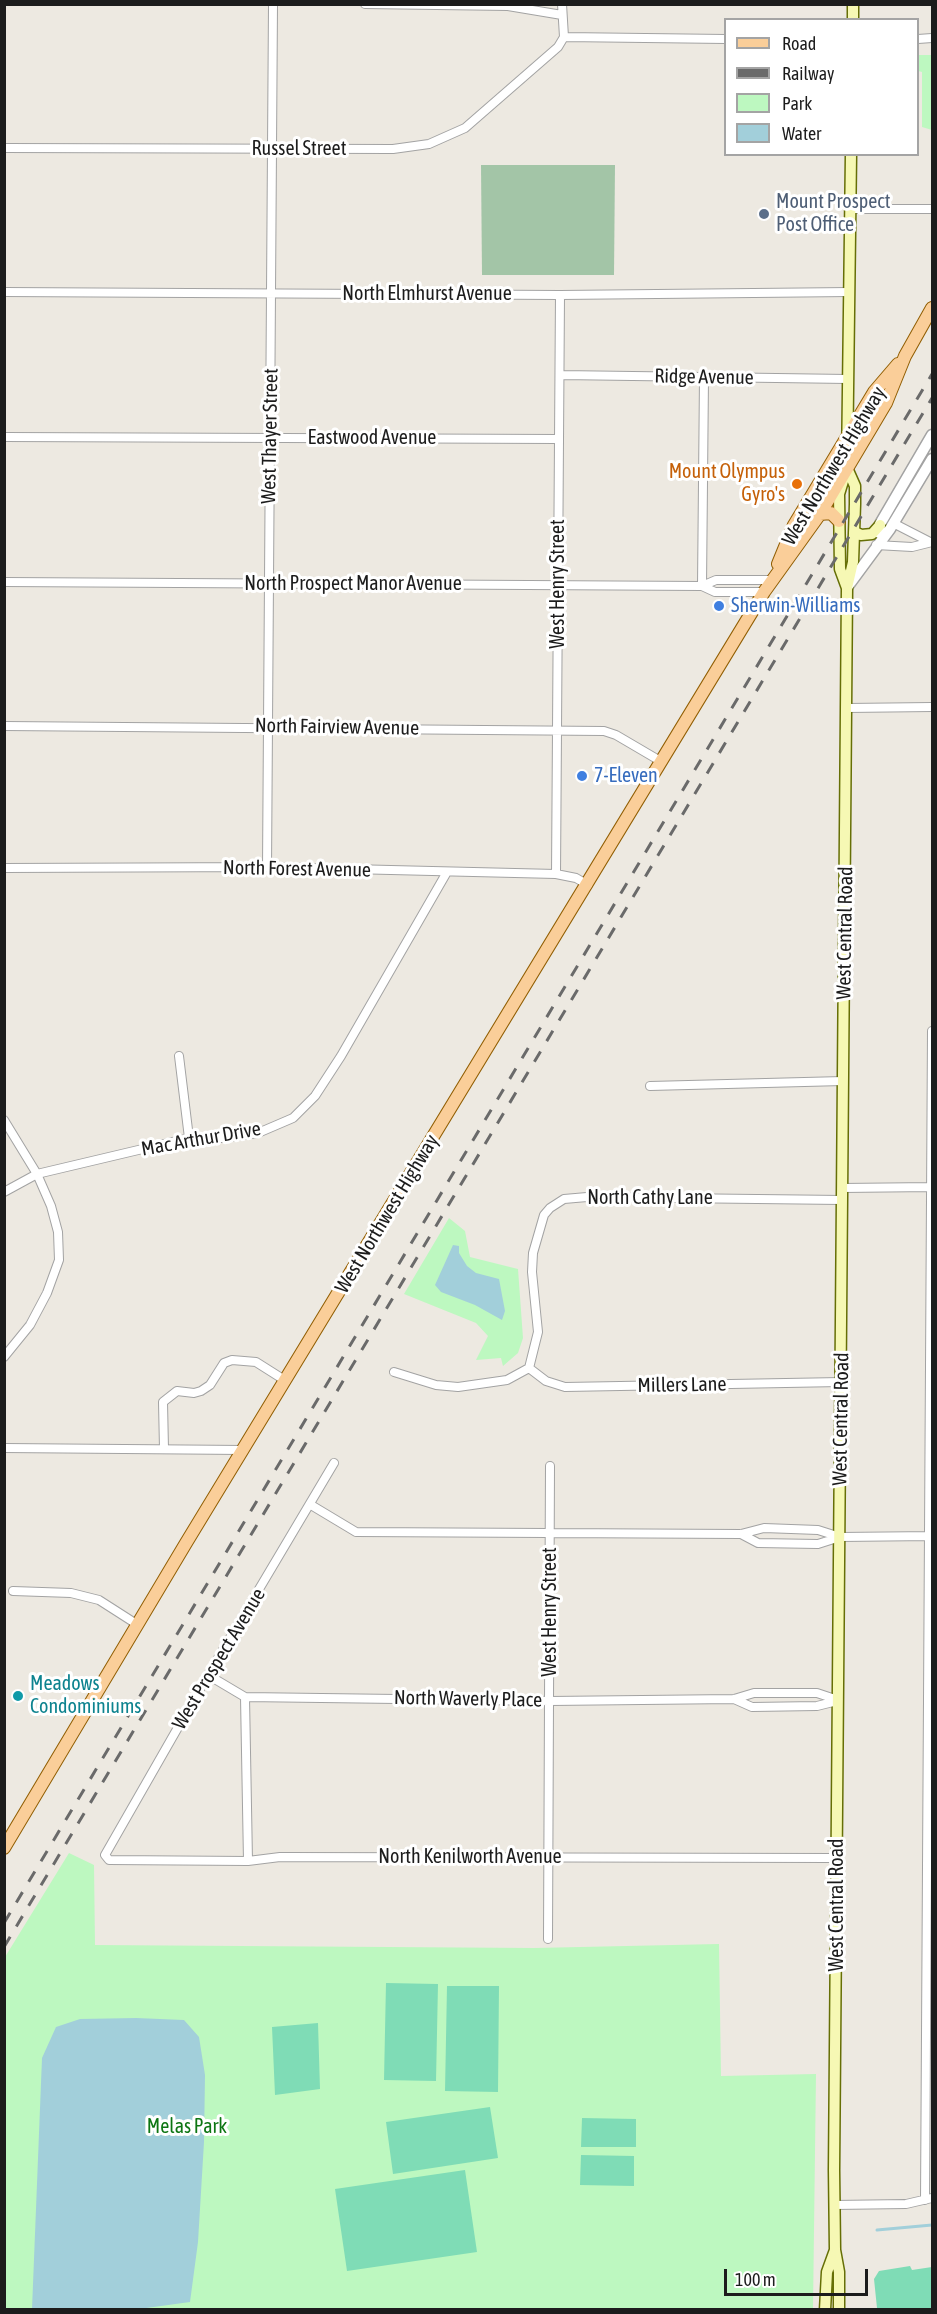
<!DOCTYPE html>
<style>
body{margin:0}
#map{position:relative;width:937px;height:2314px;overflow:hidden;background:#ede9e1;font-family:"Asap Condensed",sans-serif}
canvas{display:block}
.frame{position:absolute;inset:0;border:6px solid #1c1c1c;pointer-events:none}
.legend{position:absolute;left:724px;top:18px;width:195px;height:138px;box-sizing:border-box;background:#fff;border:2px solid #a4a4a4;margin:0;padding:8px 10px;list-style:none;font-size:18px;color:#1c1c1c}
.legend li{display:flex;align-items:center;gap:12px;height:30px}
.legend b{width:30px;border:2px solid #a4a4a4}
.scale{position:absolute;left:724px;top:2269px;width:144px;height:27px;box-sizing:border-box;border:3px solid #1c1c1c;border-top:0;padding-left:8px;font-size:18px;line-height:21px;white-space:nowrap;color:#1c1c1c;-webkit-text-stroke:4px #fff;paint-order:stroke}
</style>
<div id="map">
<canvas width="937" height="2314"></canvas>
<div class="frame"></div>
<ul class="legend">
<li><b style="height:8px;background:#face99"></b>Road</li>
<li><b style="height:8px;background:#6a6a6a"></b>Railway</li>
<li><b style="height:16px;background:#bdf8c0"></b>Park</li>
<li><b style="height:16px;background:#a2cfda"></b>Water</li>
</ul>
<div class="scale">100 m</div>
</div>
<script>
const context = document.querySelector('canvas').getContext('2d');
context.lineJoin = 'round';
function fillPath(path, color) { context.fillStyle = color; context.fill(path, 'evenodd'); }
const poly = rows => new Path2D(rows.map(r => 'M' + r).join(''));
function stroke(path, color, width, dash) { context.strokeStyle = color; context.lineWidth = width; context.lineCap = dash ? 'butt' : 'round'; context.setLineDash(dash || []); context.stroke(path); }
function write(font, color, halo, rows, align = 'center') {
  context.font = font + ' "Asap Condensed",sans-serif'; context.lineWidth = 6; context.setLineDash([]); context.textBaseline = 'middle'; context.strokeStyle = halo; context.fillStyle = color; for (const [text, x, y, turn = 0] of rows) {
    context.save(); context.translate(x, y); context.rotate((+turn || 0) * Math.PI / 180); context.textAlign = isNaN(turn) ? turn : align; if (halo) context.strokeText(text, 0, 0); context.fillText(text, 0, 0); context.restore();
  }
}
fillPath(poly([
 [481,165,615,165,614,275,482,275]
]), '#a3c5a7');
fillPath(poly([
 [918,55,932,55,932,130,922,127,922,72,918,71],
 [449,1218,465,1231,470,1257,518,1269,523,1338,518,1353,503,1366,501,1358,476,1360,488,1336,476,1323,404,1294],
 [69,1853,94,1865,95,1945,534,1948,719,1944,721,2076,816,2074,813,2309,5,2310,5,1957]
]), '#bdf8c0');
fillPath(poly([
 [386,1983,438,1984,436,2081,384,2080],
 [447,1986,499,1986,498,2092,445,2091],
 [318,2023,320,2089,275,2095,272,2027],
 [490,2107,498,2158,393,2174,386,2122],
 [582,2118,636,2119,636,2147,581,2147],
 [581,2155,634,2156,634,2186,580,2185],
 [465,2170,477,2252,347,2271,335,2189],
 [910,2266,912,2270,932,2267,932,2309,877,2308,874,2279,879,2271]
]), '#7fdcb6');
fillPath(poly([
 [453,1245,459,1246,459,1253,467,1266,476,1273,499,1279,505,1311,502,1320,475,1305,441,1292,435,1285],
 [136,2018,184,2020,199,2037,205,2075,204,2142,198,2242,190,2302,139,2309,32,2309,42,2058,56,2027,80,2019]
]), '#a2cfda');
stroke(poly([
 [877,2230,932,2225]
]), '#a2cfda', 3);
const minor = poly([
 [365,4,508,6,562,15],
 [564,37,726,39],
 [918,39,932,38],
 [4,148,393,149,429,144,465,128,558,47,564,37,562,4],
 [850,209,932,209],
 [4,292,560,295,850,292],
 [561,375,848,379],
 [4,437,559,439],
 [893,523,930,542],
 [876,545,912,547,932,542],
 [4,582,702,586,716,580,771,580],
 [702,586,704,377],
 [702,586,715,592,764,592],
 [847,708,932,707],
 [4,726,604,731,616,735,662,762],
 [267,867,273,4],
 [4,868,267,867,556,874,576,878,588,885],
 [556,874,560,295],
 [179,1056,189,1138],
 [650,1086,843,1081],
 [4,1120,37,1174,51,1206,58,1232,59,1260,47,1293,30,1325,4,1357],
 [842,1188,932,1187],
 [4,1192,37,1174,189,1138,221,1138,258,1133,293,1118,315,1096,341,1056,447,872],
 [529,1368,546,1381,565,1387,841,1382],
 [394,1372,436,1385,458,1387,507,1380,529,1368,538,1332,532,1272,533,1253,544,1215,550,1208,564,1199,587,1197,842,1200],
 [4,1448,244,1450],
 [164,1449,163,1402,177,1391,194,1393,201,1391,210,1385,224,1363,232,1360,256,1362,286,1381],
 [334,1463,208,1675,105,1855,109,1860,248,1861,280,1857,837,1858],
 [311,1505,356,1532,741,1534,764,1528,818,1530,840,1537],
 [741,1534,758,1543,818,1544,840,1537,932,1536],
 [13,1591,71,1593,99,1600,138,1625],
 [208,1675,245,1697,550,1701,734,1699,754,1693,817,1693,838,1700],
 [245,1697,248,1861],
 [734,1699,752,1707,817,1706,837,1701],
 [548,1939,550,1466],
 [925,2200,932,1031],
 [834,2205,906,2204,932,2198]
]);
const tertiary = poly([
 [879,533,880,524,932,435],
 [848,586,890,529,932,459]
]);
const secondary = poly([
 [853,20,853,4],
 [855,532,861,535,872,534,880,525],
 [847,588,840,569,839,494,847,468,851,154],
 [825,2310,827,2272,835,2250],
 [839,2310,839,2272,835,2250,834,2169,847,588,853,562,855,504,855,486,847,468]
]);
const primary = poly([
 [820,514,831,513,839,521],
 [778,564,794,525,874,392,898,364],
 [4,1848,186,1543,764,592,820,514,886,403,905,356,932,308]
]);
stroke(minor, '#a3a3a3', 10);
stroke(tertiary, '#a3a3a3', 13);
stroke(secondary, '#666f06', 13);
stroke(primary, '#915e03', 14);
stroke(minor, '#fff', 8);
stroke(tertiary, '#fff', 10);
stroke(secondary, '#f6f8b4', 10);
stroke(primary, '#face99', 12);
stroke(poly([
 [4,1923,932,374],
 [4,1947,932,398]
]), '#6a6a6a', 3, [12, 12]);
for (const [x, y, r, color] of [
 [764,214,6,"#5c6f8a"],
 [797,484,6,"#e8710a"],
 [719,606,6,"#3f7fe0"],
 [582,776,6,"#3f7fe0"],
 [18,1696,6,"#0f9aa8"]
]) { const dot = new Path2D(); dot.arc(x, y, r, 0, 2 * Math.PI); context.fillStyle = color; context.fill(dot); stroke(dot, '#fff', 2); }
write('20px', '#1c1c1c', '#fff', [
 ["Russel Street",299,149],
 ["North Elmhurst Avenue",427,294],
 ["Ridge Avenue",704,377,1],
 ["West Thayer Street",270,436,-89],
 ["Eastwood Avenue",372,438],
 ["West Northwest Highway",834,466,-59],
 ["North Prospect Manor Avenue",353,584],
 ["West Henry Street",558,584,-90],
 ["North Fairview Avenue",337,727,1],
 ["North Forest Avenue",297,869,1],
 ["West Central Road",845,933,-89],
 ["Mac Arthur Drive",201,1139,-10],
 ["North Cathy Lane",650,1198],
 ["West Northwest Highway",387,1214,-59],
 ["Millers Lane",682,1385,-1],
 ["West Central Road",841,1419,-89],
 ["West Henry Street",550,1612,-90],
 ["West Prospect Avenue",219,1659,-59],
 ["North Waverly Place",468,1699,1],
 ["North Kenilworth Avenue",470,1857],
 ["West Central Road",837,1905,-90]
]);
write('20px', '#4e5e75', '#fff', [
 ["Mount Prospect",776,202],
 ["Post Office",776,225]
], 'left');
write('20px', '#c56008', '#fff', [
 ["Mount Olympus",785,472],
 ["Gyro's",785,495]
], 'right');
write('20px', '#366cbe', '#fff', [
 ["Sherwin-Williams",731,606],
 ["7-Eleven",594,776]
], 'left');
write('20px', '#0d838f', '#fff', [
 ["Meadows",30,1684],
 ["Condominiums",30,1707]
], 'left');
write('20px', '#0d7613', '#fff', [
 ["Melas Park",187,2127]
]);
</script>
